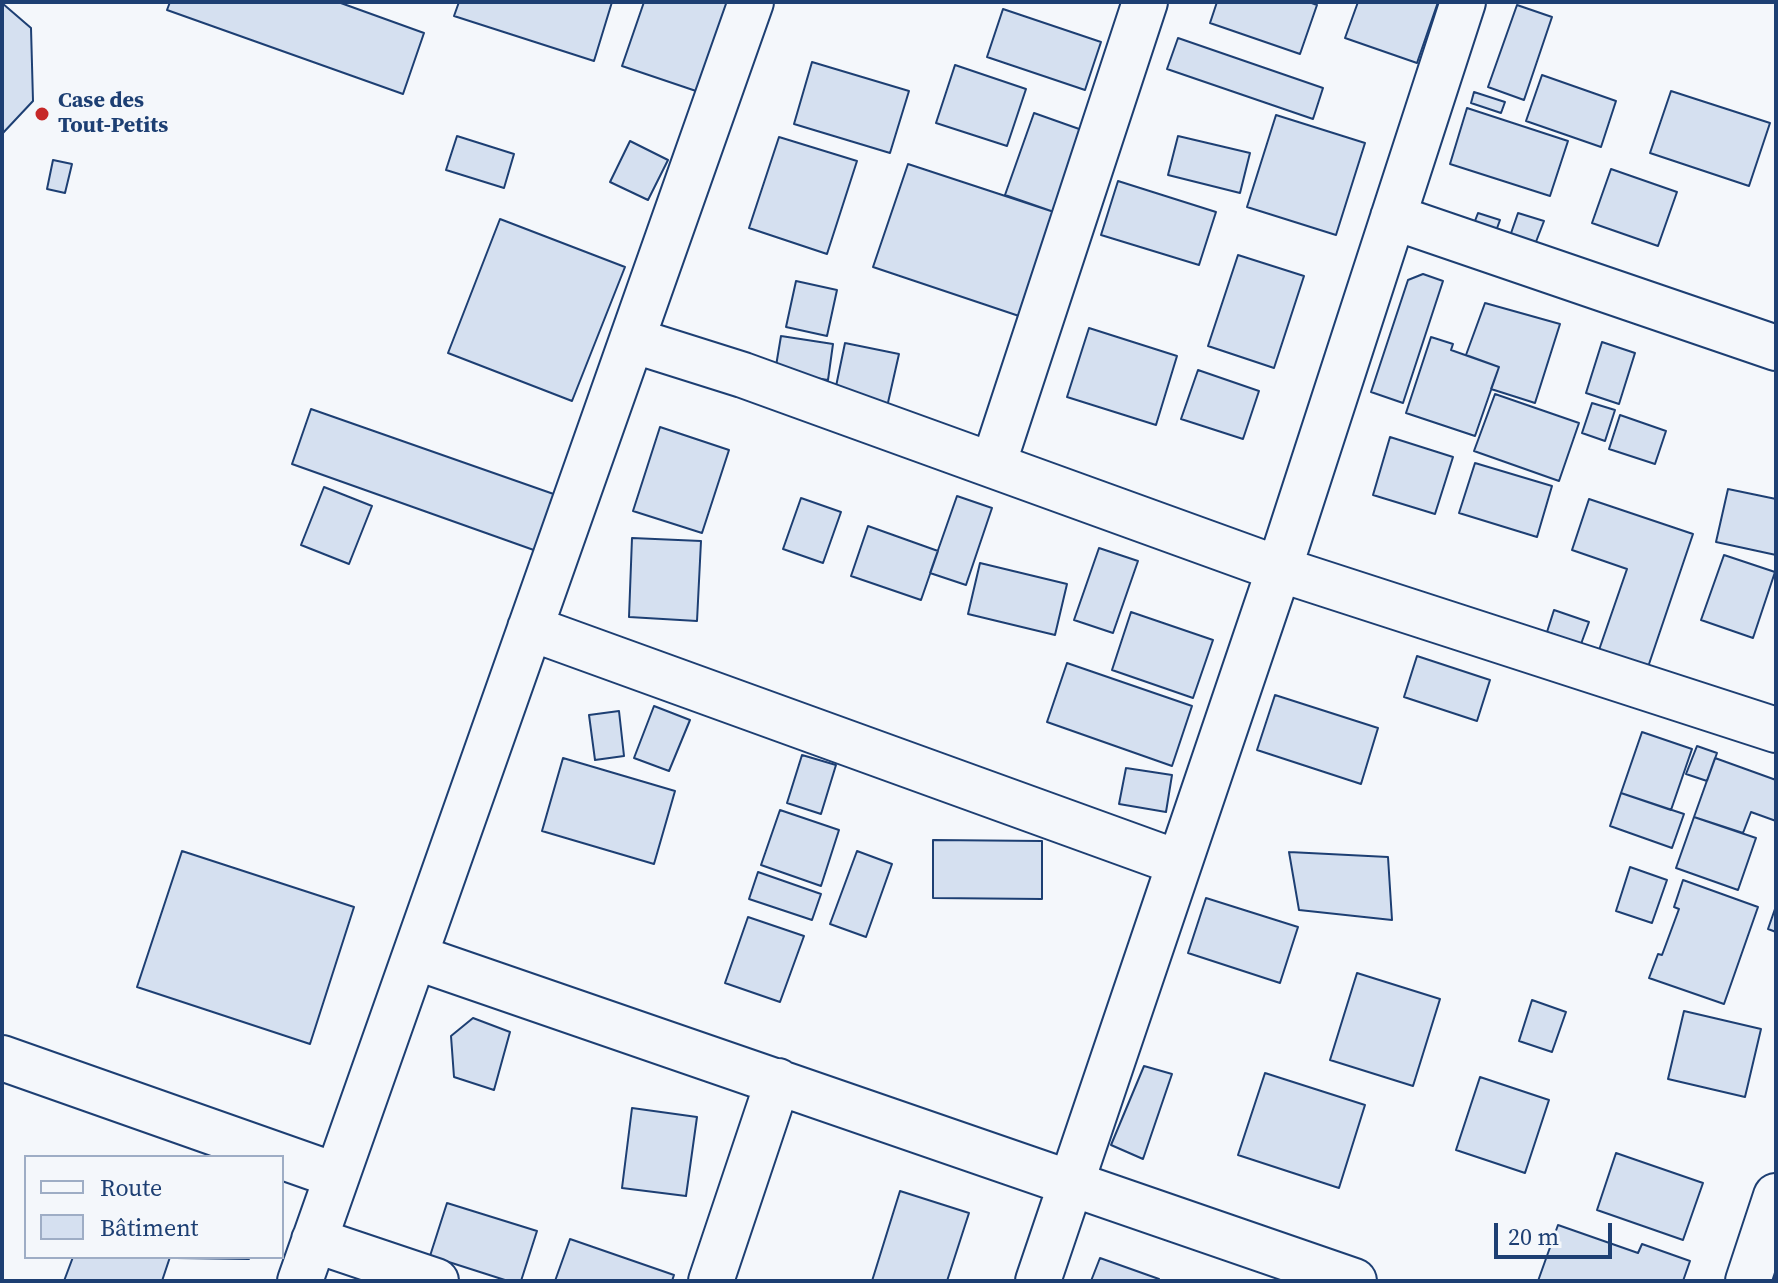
<!DOCTYPE html>
<meta charset="utf-8">
<style>
body{margin:0}
#map{position:relative;width:1778px;height:1283px;overflow:hidden;background:#f4f7fb;font-family:"Source Serif 4",serif}
canvas{display:block}
.frame{position:absolute;inset:0;border:4px solid #1d3f73;pointer-events:none}
.legend{position:absolute;left:24px;top:1155px;width:260px;height:104px;box-sizing:border-box;background:#f4f7fb;border:2px solid #9eadc5;margin:0;padding:10px 14px;list-style:none;font-size:24px;color:#1d3f73}
.legend li{display:flex;align-items:center;gap:16px;height:40px}
.legend b{width:40px;border:2px solid #9eadc5}
.scale{position:absolute;left:1494px;top:1223px;width:118px;height:36px;box-sizing:border-box;border:4px solid #1d3f73;border-top:0;padding-left:10px;font-size:24px;line-height:28px;white-space:nowrap;color:#1d3f73;-webkit-text-stroke:6px #f4f7fb;paint-order:stroke}
</style>
<div id="map">
<canvas width="1778" height="1283"></canvas>
<div class="frame"></div>
<ul class="legend">
<li><b style="height:10px;background:#f4f7fb"></b>Route</li>
<li><b style="height:22px;background:#d5e0f0"></b>Bâtiment</li>
</ul>
<div class="scale">20 m</div>
</div>
<script>
const context = document.querySelector('canvas').getContext('2d');
context.lineJoin = 'round';
function fillPath(path, color) { context.fillStyle = color; context.fill(path, 'evenodd'); }
const poly = rows => new Path2D(rows.map(r => 'M' + r).join(''));
function stroke(path, color, width, dash) { context.strokeStyle = color; context.lineWidth = width; context.lineCap = dash ? 'butt' : 'round'; context.setLineDash(dash || []); context.stroke(path); }
function write(font, color, halo, rows, align = 'center') {
  context.font = font + ' "Source Serif 4",serif'; context.lineWidth = 6; context.setLineDash([]); context.textBaseline = 'middle'; context.strokeStyle = halo; context.fillStyle = color; for (const [text, x, y, turn = 0] of rows) {
    context.save(); context.translate(x, y); context.rotate((+turn || 0) * Math.PI / 180); context.textAlign = isNaN(turn) ? turn : align; if (halo) context.strokeText(text, 0, 0); context.fillText(text, 0, 0); context.restore();
  }
}
const building = poly([
 [170,2,338,2,424,33,403,94,167,10,170,2],
 [459,2,612,2,594,61,454,16,459,2],
 [644,2,730,2,699,92,622,66,644,2],
 [1217,2,1309,2,1317,5,1300,54,1210,23,1217,2],
 [1358,2,1438,2,1417,63,1345,38,1358,2],
 [2,3,31,28,33,101,2,134,2,3],
 [1517,5,1552,17,1524,100,1488,87,1517,5],
 [1003,9,1101,42,1085,90,987,57,1003,9],
 [1178,38,1323,88,1313,119,1167,69,1178,38],
 [812,62,909,91,890,153,794,124,812,62],
 [955,65,1026,89,1007,146,936,123,955,65],
 [1542,75,1616,101,1601,147,1526,121,1542,75],
 [1671,91,1770,123,1749,186,1650,153,1671,91],
 [1474,92,1505,102,1501,113,1471,103,1474,92],
 [1467,108,1568,141,1550,196,1450,164,1467,108],
 [1034,113,1082,130,1054,212,1005,195,1034,113],
 [1276,115,1365,143,1336,235,1247,207,1276,115],
 [457,136,514,154,504,188,446,170,457,136],
 [1178,136,1250,153,1240,193,1168,175,1178,136],
 [779,137,857,161,827,254,749,228,779,137],
 [630,141,668,160,648,200,610,182,630,141],
 [53,160,72,164,65,193,47,189,53,160],
 [908,164,1057,213,1022,317,873,267,908,164],
 [1611,169,1677,192,1658,246,1592,223,1611,169],
 [1118,181,1216,212,1199,265,1101,235,1118,181],
 [1478,213,1500,220,1492,242,1470,234,1478,213],
 [1518,213,1544,221,1534,247,1509,239,1518,213],
 [500,219,625,267,572,401,448,353,500,219],
 [1238,255,1304,276,1274,368,1208,346,1238,255],
 [1423,274,1443,281,1403,403,1371,392,1408,280,1423,274],
 [796,281,837,290,827,336,786,327,796,281],
 [1485,303,1560,324,1535,403,1491,389,1499,367,1466,355,1485,303],
 [1089,328,1177,356,1156,425,1067,397,1089,328],
 [781,336,833,344,828,380,775,372,781,336],
 [1431,337,1453,344,1451,350,1499,367,1475,436,1406,413,1431,337],
 [1602,342,1635,353,1619,404,1586,393,1602,342],
 [845,343,899,354,887,407,834,396,845,343],
 [1198,370,1259,391,1243,439,1181,419,1198,370],
 [1495,394,1579,423,1559,481,1474,451,1495,394],
 [1592,403,1615,410,1605,441,1582,433,1592,403],
 [311,409,565,498,545,554,292,464,311,409],
 [1620,415,1666,431,1655,464,1609,449,1620,415],
 [660,427,729,450,702,533,633,511,660,427],
 [1390,437,1453,457,1435,514,1373,495,1390,437],
 [1475,463,1552,486,1537,537,1459,513,1475,463],
 [324,487,372,506,349,564,301,545,324,487],
 [1728,489,1776,499,1776,555,1716,542,1728,489],
 [957,496,992,508,966,585,930,573,957,496],
 [801,498,841,512,823,563,783,549,801,498],
 [1589,499,1693,534,1648,667,1599,650,1627,569,1572,550,1589,499],
 [868,526,938,551,921,600,851,576,868,526],
 [632,538,701,541,697,621,629,617,632,538],
 [1099,548,1138,561,1113,633,1074,620,1099,548],
 [1724,555,1775,572,1753,638,1701,620,1724,555],
 [980,563,1067,584,1055,635,968,614,980,563],
 [1554,610,1589,622,1581,644,1547,632,1554,610],
 [1131,612,1213,640,1193,698,1112,670,1131,612],
 [1417,656,1490,680,1477,721,1404,697,1417,656],
 [1067,663,1192,706,1172,766,1047,722,1067,663],
 [1275,695,1378,728,1361,784,1257,750,1275,695],
 [654,706,690,720,669,771,634,758,654,706],
 [619,711,624,756,595,760,589,715,619,711],
 [1642,732,1692,749,1671,810,1621,793,1642,732],
 [1697,746,1717,753,1707,781,1686,774,1697,746],
 [802,755,836,765,821,814,787,803,802,755],
 [563,758,675,791,654,864,542,831,563,758],
 [1715,758,1776,780,1776,821,1751,812,1743,833,1694,817,1715,758],
 [1126,768,1172,775,1166,812,1119,804,1126,768],
 [1621,793,1684,814,1672,848,1610,826,1621,793],
 [780,810,839,830,821,886,761,865,780,810],
 [1694,817,1756,838,1738,890,1676,868,1694,817],
 [933,840,1042,841,1042,899,933,898,933,840],
 [182,851,354,907,310,1044,137,987,182,851],
 [857,851,892,864,866,937,830,924,857,851],
 [1289,852,1388,857,1392,920,1299,910,1289,852],
 [1630,867,1667,880,1652,923,1616,911,1630,867],
 [758,872,821,894,812,920,749,899,758,872],
 [1683,880,1758,907,1724,1004,1649,978,1658,954,1662,955,1679,909,1674,907,1683,880],
 [1206,898,1298,927,1280,983,1188,953,1206,898],
 [1776,906,1776,932,1768,929,1776,906],
 [748,917,804,936,780,1002,725,983,748,917],
 [1357,973,1440,999,1413,1086,1330,1060,1357,973],
 [1532,1000,1566,1012,1552,1052,1519,1041,1532,1000],
 [1684,1011,1761,1029,1745,1097,1668,1079,1684,1011],
 [473,1018,510,1032,494,1090,454,1077,451,1036,473,1018],
 [1144,1066,1172,1074,1143,1159,1111,1145,1144,1066],
 [1265,1073,1365,1105,1339,1188,1238,1155,1265,1073],
 [1480,1077,1549,1100,1525,1173,1456,1150,1480,1077],
 [632,1108,697,1117,686,1196,622,1188,632,1108],
 [1616,1153,1703,1183,1683,1240,1597,1210,1616,1153],
 [900,1191,969,1213,947,1281,872,1281,900,1191],
 [447,1203,537,1231,521,1281,508,1281,430,1256,447,1203],
 [1558,1225,1638,1253,1642,1244,1690,1261,1683,1281,1538,1281,1558,1225],
 [570,1239,674,1275,672,1281,555,1281,570,1239],
 [73,1257,170,1257,162,1281,64,1281,73,1257],
 [176,1257,249,1257,249,1259,176,1258,176,1257],
 [1100,1258,1159,1279,1159,1281,1091,1281,1100,1258]
]);
fillPath(building, '#d5e0f0');
stroke(building, '#1d3f73', 2);
const minor = poly([
 [1393,217,1776,348],
 [632,340,743,375,1279,569,1776,730],
 [993,465,1145,2],
 [530,628,1179,863],
 [415,957,1354,1281],
 [2,1058,337,1176],
 [314,1240,436,1281],
 [300,1281,751,2],
 [711,1281,778,1081],
 [1038,1281,1279,569,1463,2],
 [1748,1281,1776,1196]
]);
stroke(minor, '#1d3f73', 48);
stroke(minor, '#f4f7fb', 44);
for (const [x, y, r, color] of [
 [42,114,8,"#c62828"]
]) { const dot = new Path2D(); dot.arc(x, y, r, 0, 2 * Math.PI); context.fillStyle = color; context.fill(dot); stroke(dot, '#f4f7fb', 3); }
write('bold 22px', '#1d3f73', '#f4f7fb', [
 ["Case des",58,101],
 ["Tout-Petits",58,126]
], 'left');
</script>
